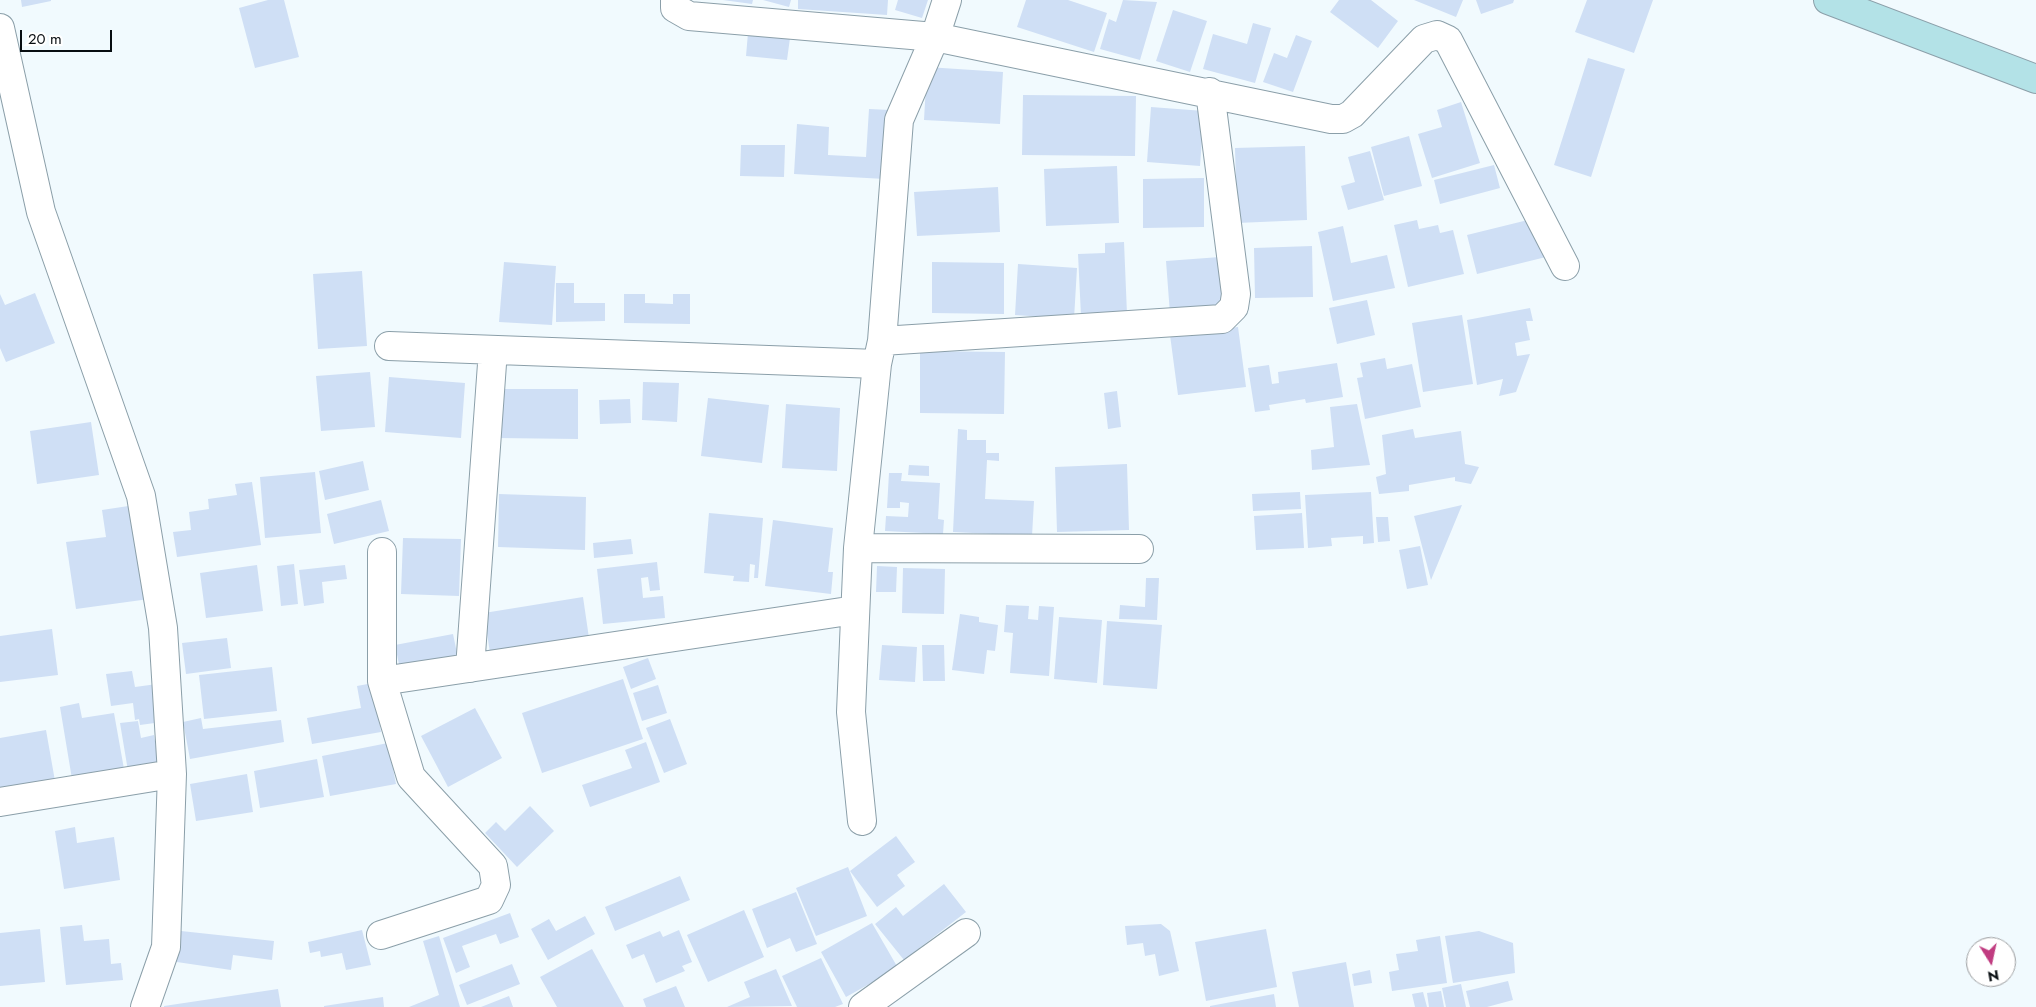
<!DOCTYPE html>
<style>
body{margin:0}
#map{position:relative;width:2036px;height:1007px;overflow:hidden;background:#f1fafe;font-family:Jost,sans-serif}
canvas{display:block}
.north{position:absolute;left:1966px;top:937px;width:50px;height:50px;box-sizing:border-box;background:#fff;border:1px solid #9c9ea0;border-radius:50%;rotate:170deg;font-size:14px;font-weight:700;line-height:20px;text-align:center;color:#070d11}
.north::after{content:'';display:block;margin:auto;width:18px;height:22px;background:#c03c80;clip-path:polygon(50% 0,100% 100%,50% 72%,0 100%)}
.scale{position:absolute;left:20px;top:30px;width:92px;height:22px;box-sizing:border-box;border:2px solid #070d11;border-top:0;padding-left:6px;font-size:15px;line-height:18px;white-space:nowrap;color:#070d11;-webkit-text-stroke:4px #fff;paint-order:stroke}
</style>
<div id="map">
<canvas width="2036" height="1007"></canvas>
<div class="north">N</div>
<div class="scale">20 m</div>
</div>
<script>
const context = document.querySelector('canvas').getContext('2d');
context.lineJoin = 'round';
function fillPath(path, color) { context.fillStyle = color; context.fill(path, 'evenodd'); }
const poly = rows => new Path2D(rows.map(r => 'M' + r).join(''));
function stroke(path, color, width, dash) { context.strokeStyle = color; context.lineWidth = width; context.lineCap = dash ? 'butt' : 'round'; context.setLineDash(dash || []); context.stroke(path); }
fillPath(poly([
 [21,0,51,0,51,1,22,7],
 [268,0,284,0,299,57,255,68,239,8],
 [723,0,753,0,752,4],
 [763,0,791,0,789,7],
 [798,0,888,0,887,15,798,9],
 [898,0,928,0,922,18,895,10],
 [1026,0,1068,0,1107,13,1094,52,1017,27],
 [1123,0,1157,2,1140,60,1100,49,1109,19,1116,22],
 [1339,0,1371,0,1398,21,1378,48,1330,12],
 [1414,0,1463,0,1456,17],
 [1476,0,1514,0,1513,3,1481,14],
 [1587,0,1653,0,1634,53,1575,32],
 [1173,10,1207,21,1190,72,1156,61],
 [1253,23,1271,28,1255,83,1203,69,1213,34,1247,44],
 [748,33,790,38,787,60,746,56],
 [1296,35,1312,41,1293,92,1263,82,1274,53,1287,58],
 [1588,58,1625,69,1591,177,1554,165],
 [927,67,1003,72,1000,124,924,120],
 [1023,95,1136,96,1135,156,1022,155],
 [1461,102,1480,163,1432,178,1418,134,1442,127,1437,110],
 [1151,107,1204,111,1200,166,1147,162],
 [869,109,890,110,885,179,794,174,797,124,829,127,828,155,866,157],
 [1409,136,1422,186,1384,196,1371,147],
 [741,145,785,145,784,177,740,176],
 [1305,146,1307,220,1237,223,1235,148],
 [1370,151,1384,200,1348,210,1341,186,1355,182,1348,157],
 [1494,165,1500,188,1440,204,1434,180],
 [1117,166,1119,223,1046,226,1044,169],
 [1204,178,1204,227,1143,228,1143,179],
 [998,187,1000,232,917,236,914,192],
 [1536,218,1546,257,1477,274,1467,235],
 [1417,220,1419,229,1438,225,1440,233,1453,230,1464,274,1408,287,1394,225],
 [1343,226,1351,263,1387,255,1395,288,1333,301,1318,232],
 [1124,242,1127,314,1081,316,1078,254,1105,253,1105,243],
 [1312,246,1313,297,1255,298,1254,248],
 [1220,257,1224,310,1170,314,1166,261],
 [504,262,556,266,552,325,499,322],
 [932,262,1004,263,1004,314,932,313],
 [1018,264,1077,268,1074,319,1015,315],
 [362,271,367,346,318,349,313,274],
 [556,283,574,283,574,303,605,303,605,321,556,322],
 [35,293,55,343,6,362,0,348,0,294,5,305],
 [624,294,645,294,645,303,673,304,673,294,690,294,690,324,624,323],
 [1367,300,1375,335,1337,344,1329,308],
 [1530,308,1533,321,1526,321,1530,340,1515,343,1517,356,1530,354,1516,392,1499,396,1503,379,1477,385,1467,320],
 [1462,315,1473,384,1423,392,1412,323],
 [1238,327,1246,387,1178,395,1170,335],
 [920,351,1005,352,1004,414,920,413],
 [1385,358,1387,369,1412,364,1421,407,1365,419,1357,378,1363,377,1360,363],
 [1337,363,1343,397,1306,403,1305,399,1269,405,1270,410,1255,412,1248,368,1269,365,1272,384,1279,383,1278,372],
 [370,372,375,427,321,431,316,376],
 [389,377,465,383,461,438,385,432],
 [643,382,679,383,677,422,642,420],
 [499,389,578,389,578,439,498,438],
 [1117,391,1121,427,1108,429,1104,393],
 [708,398,769,405,762,463,701,456],
 [630,399,631,423,600,424,599,400],
 [786,404,840,408,837,471,782,468],
 [1357,404,1370,465,1312,470,1311,450,1334,447,1330,407],
 [91,422,99,475,37,484,30,431],
 [958,429,967,430,967,440,986,440,986,453,999,453,999,461,987,460,985,499,1034,501,1032,536,953,532],
 [1413,429,1415,438,1461,431,1465,464,1479,467,1471,484,1455,481,1455,477,1409,485,1409,491,1379,494,1376,477,1386,474,1382,435],
 [363,461,369,490,325,500,319,471],
 [1127,464,1129,530,1057,532,1055,467],
 [909,465,929,466,929,476,908,475],
 [315,472,321,533,265,538,260,477],
 [889,473,902,473,901,481,940,483,938,519,944,520,943,534,885,531,886,516,908,517,909,503,900,502,900,508,887,508],
 [252,482,261,545,177,557,173,532,191,530,189,512,209,509,208,499,237,495,235,484],
 [1300,492,1301,509,1253,511,1252,494],
 [1371,492,1374,543,1363,544,1363,536,1331,538,1332,546,1308,548,1305,495],
 [499,494,586,497,585,550,498,547],
 [381,500,389,531,334,544,327,514],
 [135,505,149,599,76,609,66,542,106,537,102,510],
 [1462,505,1431,580,1414,516],
 [709,513,763,518,758,578,754,578,755,565,750,564,749,582,733,581,734,576,704,573],
 [1302,513,1304,548,1256,550,1254,516],
 [1376,517,1388,517,1390,541,1378,542],
 [773,520,833,528,828,572,833,572,831,594,765,586],
 [403,538,461,539,459,596,401,594],
 [631,539,633,554,594,558,593,543],
 [1420,546,1428,585,1407,589,1399,550],
 [657,562,660,590,650,591,648,577,641,578,643,598,663,596,665,618,603,624,597,569],
 [294,564,298,604,281,606,277,566],
 [257,565,263,611,206,618,200,573],
 [345,565,347,579,322,582,324,603,304,606,299,570],
 [877,566,897,567,896,592,876,592],
 [903,568,945,569,944,614,902,613],
 [1146,578,1159,578,1157,620,1119,619,1120,605,1145,607],
 [583,597,589,638,490,653,484,613],
 [1006,605,1029,606,1028,619,1038,620,1039,606,1054,607,1049,676,1010,673,1013,633,1004,632],
 [960,614,979,617,979,622,998,625,995,651,987,650,984,674,952,670],
 [1059,617,1102,620,1097,683,1054,679],
 [1107,621,1162,625,1157,689,1103,685],
 [52,629,58,675,0,682,0,636],
 [453,634,458,658,400,669,395,645],
 [227,638,231,668,186,674,182,643],
 [882,645,917,647,915,682,879,680],
 [922,645,944,645,945,681,923,681],
 [648,658,656,679,631,689,623,667],
 [272,667,277,711,204,719,199,675],
 [132,671,135,687,157,684,162,722,140,725,139,719,135,720,133,703,111,706,106,674],
 [623,679,643,739,542,773,522,713],
 [373,683,381,732,312,744,307,718,361,708,357,686],
 [658,685,667,713,642,721,633,693],
 [79,703,82,718,114,713,124,769,72,779,60,707],
 [475,708,502,758,448,787,421,736],
 [201,718,203,729,281,720,284,742,190,759,183,722],
 [670,719,687,764,664,773,646,728],
 [138,721,141,738,154,735,159,765,128,771,120,723],
 [46,730,55,781,0,792,0,738],
 [646,742,660,782,590,807,582,785,632,768,625,750],
 [388,743,396,784,330,796,322,756],
 [317,759,324,797,260,808,254,771],
 [247,774,253,812,196,821,190,784],
 [530,806,554,831,517,867,485,833,496,822,505,831],
 [75,827,77,843,114,837,120,880,64,889,55,831],
 [896,836,915,862,897,875,905,886,877,907,850,871],
 [848,867,867,916,816,936,796,888],
 [680,876,690,900,615,931,605,907],
 [944,884,966,912,904,960,875,924,896,907,903,916],
 [796,892,817,944,796,952,790,938,767,948,752,909],
 [744,910,764,957,708,982,687,935],
 [510,913,519,937,500,944,496,934,462,946,470,967,456,973,443,938],
 [585,916,595,934,548,960,531,929,549,919,556,931],
 [872,923,898,968,846,997,821,952],
 [1161,924,1170,931,1179,971,1159,976,1155,954,1145,956,1143,943,1127,945,1125,926],
 [82,925,84,941,109,939,111,964,121,963,123,980,66,985,60,927],
 [40,929,45,982,0,986,0,933],
 [1266,929,1277,987,1206,1001,1195,942],
 [362,930,371,965,346,970,342,953,321,957,320,951,310,953,308,942],
 [679,930,692,962,682,966,685,971,656,983,644,954,632,959,626,945,660,931,663,937],
 [181,931,274,941,272,960,233,955,231,970,170,961],
 [1479,931,1513,943,1515,973,1453,983,1445,936],
 [439,936,460,1007,409,1007,439,995,423,941],
 [1440,936,1447,983,1392,991,1389,972,1399,970,1396,954,1418,951,1416,940],
 [592,949,624,1007,557,1007,540,977],
 [821,958,843,1004,835,1007,797,1007,782,976],
 [1346,962,1354,1007,1299,1007,1292,972],
 [512,964,520,984,467,1005,459,985],
 [776,969,792,1006,727,1007,750,997,744,982],
 [1370,970,1372,983,1354,986,1352,974],
 [1508,981,1513,1000,1487,1007,1470,1007,1466,991],
 [1461,984,1466,1007,1446,1007,1442,988],
 [676,986,685,1007,646,1007,643,999],
 [278,989,281,1007,164,1007,164,1006],
 [1441,991,1444,1007,1429,1007,1427,993],
 [1423,992,1427,1007,1415,1007,1412,994],
 [1274,994,1276,1007,1210,1007,1210,1006],
 [509,996,513,1007,481,1007],
 [383,997,384,1007,324,1007,324,1006]
]), '#cfdff5');
const minor = poly([
 [675,0,675,8,689,16,935,37,1331,119,1343,119,1352,114,1424,39,1437,35,1448,40,1565,266],
 [0,28,41,212,141,496,163,628,172,774,166,947,145,1007],
 [882,341,1222,319,1234,307,1236,294,1210,92],
 [389,346,877,364],
 [858,548,1139,549],
 [470,668,493,350],
 [382,681,855,610],
 [0,802,172,774],
 [862,821,851,712,858,548,877,364,882,341,899,120,935,37,947,0],
 [381,935,489,900,496,885,493,866,411,777,382,681,382,552],
 [863,1007,966,933]
]);
const secondary = poly([
 [1828,0,2036,79]
]);
stroke(minor, '#8b9fa9', 30);
stroke(secondary, '#8b9fa9', 30);
stroke(minor, '#fff', 28);
stroke(secondary, '#b3e2e7', 28);
</script>
